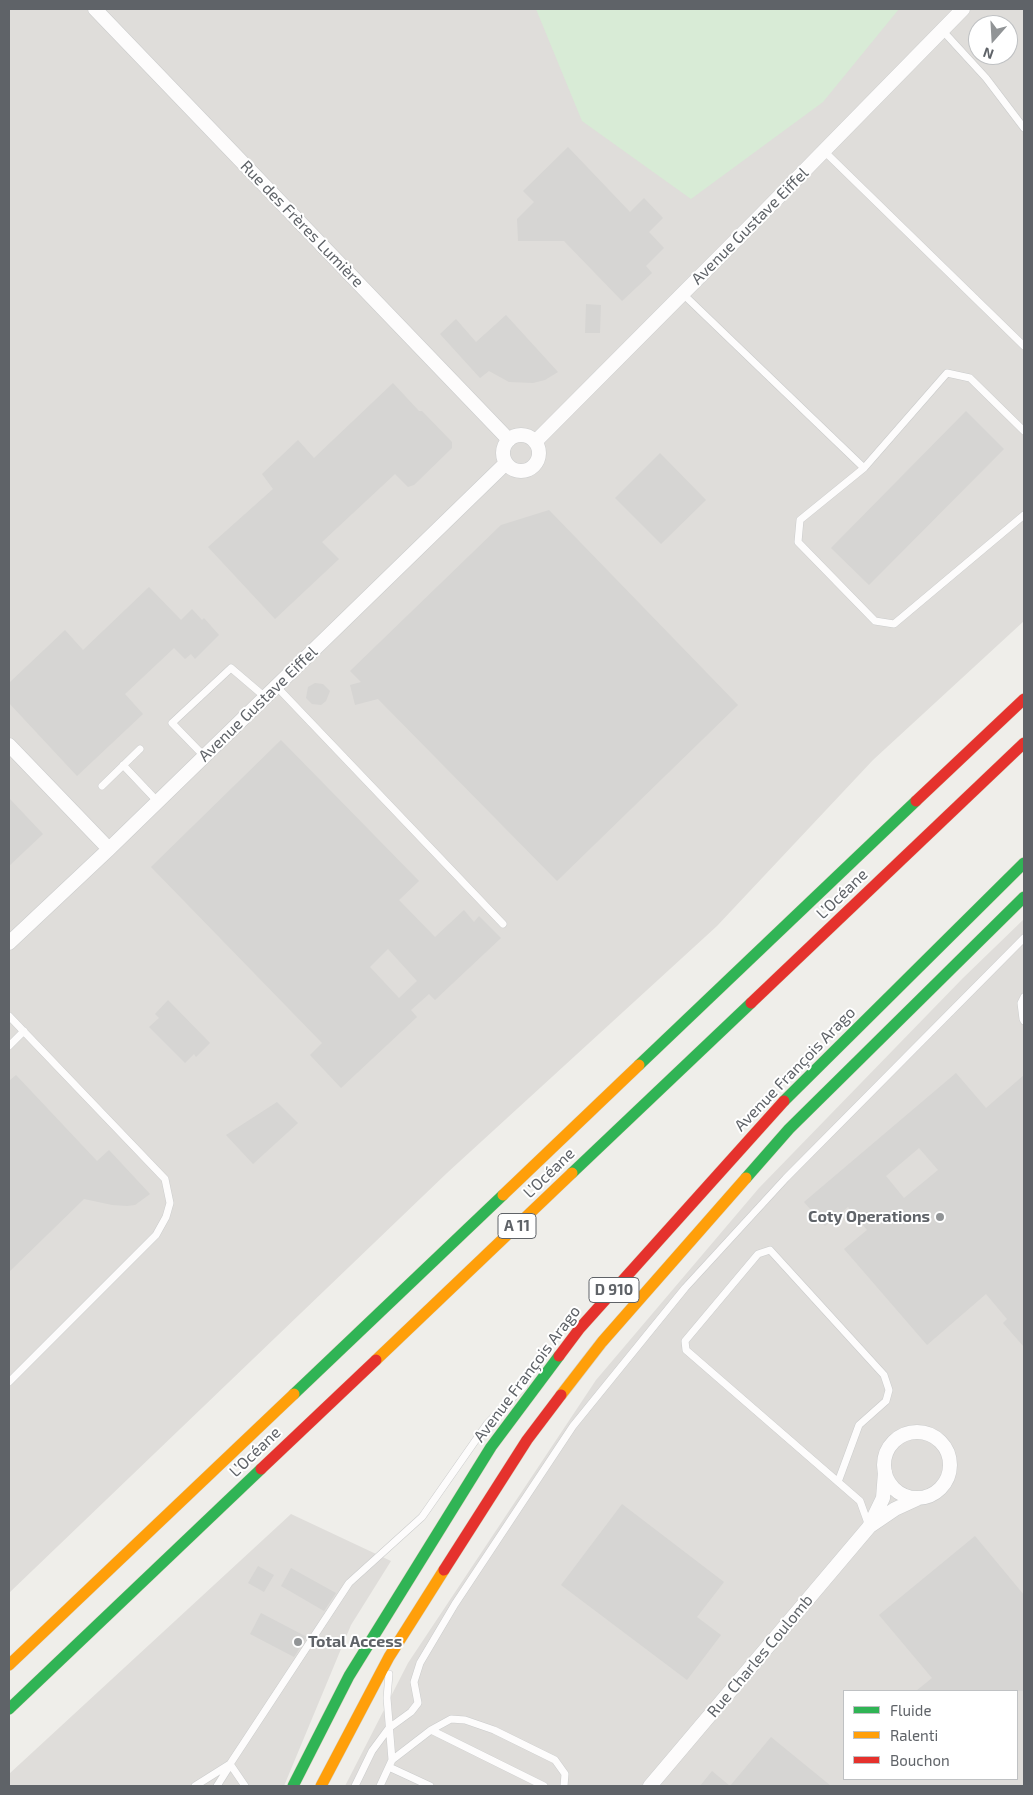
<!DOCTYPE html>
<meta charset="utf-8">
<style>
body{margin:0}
#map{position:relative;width:1033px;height:1795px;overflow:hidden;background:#efeeea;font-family:"Exo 2",sans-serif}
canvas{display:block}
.frame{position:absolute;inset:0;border:10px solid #5f6368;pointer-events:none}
.legend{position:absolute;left:843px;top:1690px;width:175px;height:90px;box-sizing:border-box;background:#fff;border:1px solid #bfc1c3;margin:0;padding:6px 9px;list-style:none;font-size:15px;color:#5f6368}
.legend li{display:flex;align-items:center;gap:10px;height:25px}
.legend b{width:25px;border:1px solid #bfc1c3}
.north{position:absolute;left:968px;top:15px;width:50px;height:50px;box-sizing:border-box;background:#fff;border:1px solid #bfc1c3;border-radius:50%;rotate:199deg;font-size:14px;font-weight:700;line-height:20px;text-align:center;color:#5f6368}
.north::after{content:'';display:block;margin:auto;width:18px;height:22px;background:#919496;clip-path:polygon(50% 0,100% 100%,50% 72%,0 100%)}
</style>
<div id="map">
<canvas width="1033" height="1795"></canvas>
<div class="frame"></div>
<ul class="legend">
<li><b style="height:6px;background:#30b455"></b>Fluide</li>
<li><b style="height:6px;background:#ff9f0a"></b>Ralenti</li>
<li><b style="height:6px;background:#e5322d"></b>Bouchon</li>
</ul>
<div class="north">N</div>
</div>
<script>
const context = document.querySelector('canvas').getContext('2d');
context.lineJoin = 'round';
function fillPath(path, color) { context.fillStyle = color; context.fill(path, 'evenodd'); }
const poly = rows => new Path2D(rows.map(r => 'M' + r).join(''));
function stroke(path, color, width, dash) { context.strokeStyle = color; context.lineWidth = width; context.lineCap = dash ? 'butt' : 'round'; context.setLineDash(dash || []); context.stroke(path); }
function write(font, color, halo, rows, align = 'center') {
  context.font = font + ' "Exo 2",sans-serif'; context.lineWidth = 4; context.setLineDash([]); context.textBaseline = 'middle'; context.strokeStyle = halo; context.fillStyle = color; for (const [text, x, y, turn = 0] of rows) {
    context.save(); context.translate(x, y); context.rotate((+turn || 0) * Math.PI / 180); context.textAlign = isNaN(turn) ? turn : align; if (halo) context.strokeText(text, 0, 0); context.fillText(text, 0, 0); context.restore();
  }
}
fillPath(poly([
 [9,9,1024,9,1024,621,873,760,717,926,447,1173,9,1593],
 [978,25,1008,25,1008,55,978,55],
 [1024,919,1024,1786,345,1786,408,1663,596,1380,759,1188,963,978],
 [844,1691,1017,1691,1017,1779,844,1779],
 [291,1514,391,1561,351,1625,284,1786,9,1786,9,1774]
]), '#dfddda');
fillPath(poly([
 [536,9,899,9,823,102,691,199,582,121]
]), '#d8ebd6');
fillPath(poly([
 [568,147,630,212,644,198,663,218,649,232,664,248,646,266,652,273,622,301,564,241,518,241,517,219,534,202,523,191],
 [586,304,601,305,600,333,585,333],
 [506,315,558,372,545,380,533,383,509,382,489,371,480,378,440,334,456,319,476,342],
 [393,383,419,411,422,411,452,442,452,448,414,485,408,487,395,474,322,542,339,559,275,619,208,547,273,489,262,474,298,440,314,458],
 [966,411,1004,449,869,585,831,548],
 [660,453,706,500,661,544,615,498],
 [549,510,738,705,557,881,378,699,355,705,350,685,361,682,350,671,501,525],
 [149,587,181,620,192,609,202,620,204,618,219,635,195,659,191,654,185,659,174,648,125,694,143,714,77,776,9,703,9,683,65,630,83,650],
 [315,683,323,684,330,691,326,701,321,705,312,704,306,698,308,687],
 [281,740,419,881,399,900,435,937,464,910,474,922,479,916,501,938,435,1000,429,994,411,1010,417,1017,341,1088,310,1055,322,1043,151,867],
 [388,949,417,981,399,998,370,967],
 [9,798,43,834,9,866],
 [168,1000,210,1043,196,1057,194,1054,185,1063,149,1027,159,1018,155,1014],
 [956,1073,986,1108,1024,1075,1024,1347,1003,1323,1007,1319,986,1294,927,1345,844,1249,867,1230,848,1207,825,1226,804,1202],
 [919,1148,938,1170,904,1198,886,1176],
 [16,1075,97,1161,109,1150,150,1194,135,1205,127,1206,112,1205,84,1199,9,1272,9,1081],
 [277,1102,298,1123,253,1164,226,1135],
 [622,1504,724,1582,697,1617,721,1635,687,1680,561,1585],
 [975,1536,1024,1595,1024,1691,916,1691,932,1678,879,1615],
 [258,1566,274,1575,264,1592,248,1583],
 [291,1568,336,1593,324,1611,281,1586],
 [261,1613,307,1637,294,1657,250,1634],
 [771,1737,831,1786,730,1786],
 [712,1771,730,1786,700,1786]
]), '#d6d5d3');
const lane = poly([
 [942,30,986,78,1024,128],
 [824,151,1024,346],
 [683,294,864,468],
 [1024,431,970,378,947,373,864,468,800,520,798,542,875,621,894,624,1024,515],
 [276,686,503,924],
 [204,756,172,723,231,668,265,697],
 [123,765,158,802],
 [102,786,140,749],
 [1024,997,1021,1003,1023,1019,1024,1021],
 [9,1016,165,1179,170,1203,166,1217,156,1235,9,1382],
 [9,1046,24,1031],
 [838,1482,859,1425,886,1401,889,1390,884,1375,770,1250,758,1254,685,1341,686,1350,860,1501,869,1526],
 [389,1674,387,1698,392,1760],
 [431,1730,451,1719,465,1720,494,1730,555,1760,565,1774,564,1786],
 [389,1767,430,1786],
 [195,1786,230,1764],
 [217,1786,229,1767],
 [245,1786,230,1764,349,1583,422,1517,487,1424,524,1386],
 [355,1786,372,1751,389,1728,411,1712,418,1703,414,1682,420,1663,455,1604,573,1426,685,1288,786,1178,1024,938],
 [380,1786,392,1760,431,1730,544,1786]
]);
const street = poly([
 [95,9,509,440],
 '503 453a18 18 0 1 1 36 0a18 18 0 1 1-36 0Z',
 [535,442,762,214,963,9],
 [9,745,109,849],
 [9,943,109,849,506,463],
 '884 1465a33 33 0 1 1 66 0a33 33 0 1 1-66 0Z',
 [870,1526,895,1509,919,1498],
 [650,1786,869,1527,883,1498,885,1472]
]);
const fast = poly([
 [639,1065,916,801],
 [784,1101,1024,863],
 [572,1173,751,1003],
 [746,1178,789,1129,1024,897],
 [294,1394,503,1195],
 [9,1709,261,1469],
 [293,1786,349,1676,491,1447,559,1356]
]);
const slow = poly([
 [503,1195,639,1065],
 [376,1360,572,1173],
 [561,1395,602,1342,746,1178],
 [9,1665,294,1394],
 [321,1786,389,1657,444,1570]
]);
const jam = poly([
 [916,801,1024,699],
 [751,1003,1024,743],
 [559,1356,580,1328,784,1101],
 [261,1469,376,1360],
 [444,1570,527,1440,561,1395]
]);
stroke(lane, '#cbcccc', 8);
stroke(street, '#cbcccc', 15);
stroke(fast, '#d7ceb8', 12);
stroke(slow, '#d7ceb8', 12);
stroke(jam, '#d7ceb8', 12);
stroke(lane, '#fdfcfc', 7);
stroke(street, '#fdfcfc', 14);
stroke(fast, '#30b455', 11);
stroke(slow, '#ff9f0a', 11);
stroke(jam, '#e5322d', 11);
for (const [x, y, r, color] of [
 [940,1217,5,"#919496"],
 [298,1642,5,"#919496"]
]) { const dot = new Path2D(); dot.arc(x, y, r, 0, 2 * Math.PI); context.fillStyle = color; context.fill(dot); stroke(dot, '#fff', 2); }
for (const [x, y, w] of [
 [517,1226,38],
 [614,1290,50]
]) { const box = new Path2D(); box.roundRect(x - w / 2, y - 12.5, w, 25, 4); context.fillStyle = '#fff'; context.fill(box); stroke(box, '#5f6368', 1); }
write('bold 15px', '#5f6368', null, [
 ["A 11",517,1226],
 ["D 910",614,1290]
]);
write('16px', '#5f6368', '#fff', [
 ["Rue des Frères Lumière",302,224,46],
 ["Avenue Gustave Eiffel",750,226,-45],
 ["Avenue Gustave Eiffel",258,704,-44],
 ["L’Océane",842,894,-44],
 ["Avenue François Arago",795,1069,-46],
 ["L’Océane",549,1173,-44],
 ["Avenue François Arago",527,1374,-53],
 ["L’Océane",255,1452,-44],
 ["Rue Charles Coulomb",760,1656,-50]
]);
write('bold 16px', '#5f6368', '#fff', [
 ["Coty Operations",930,1217],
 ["Total Access",308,1642,"left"]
], 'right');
</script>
